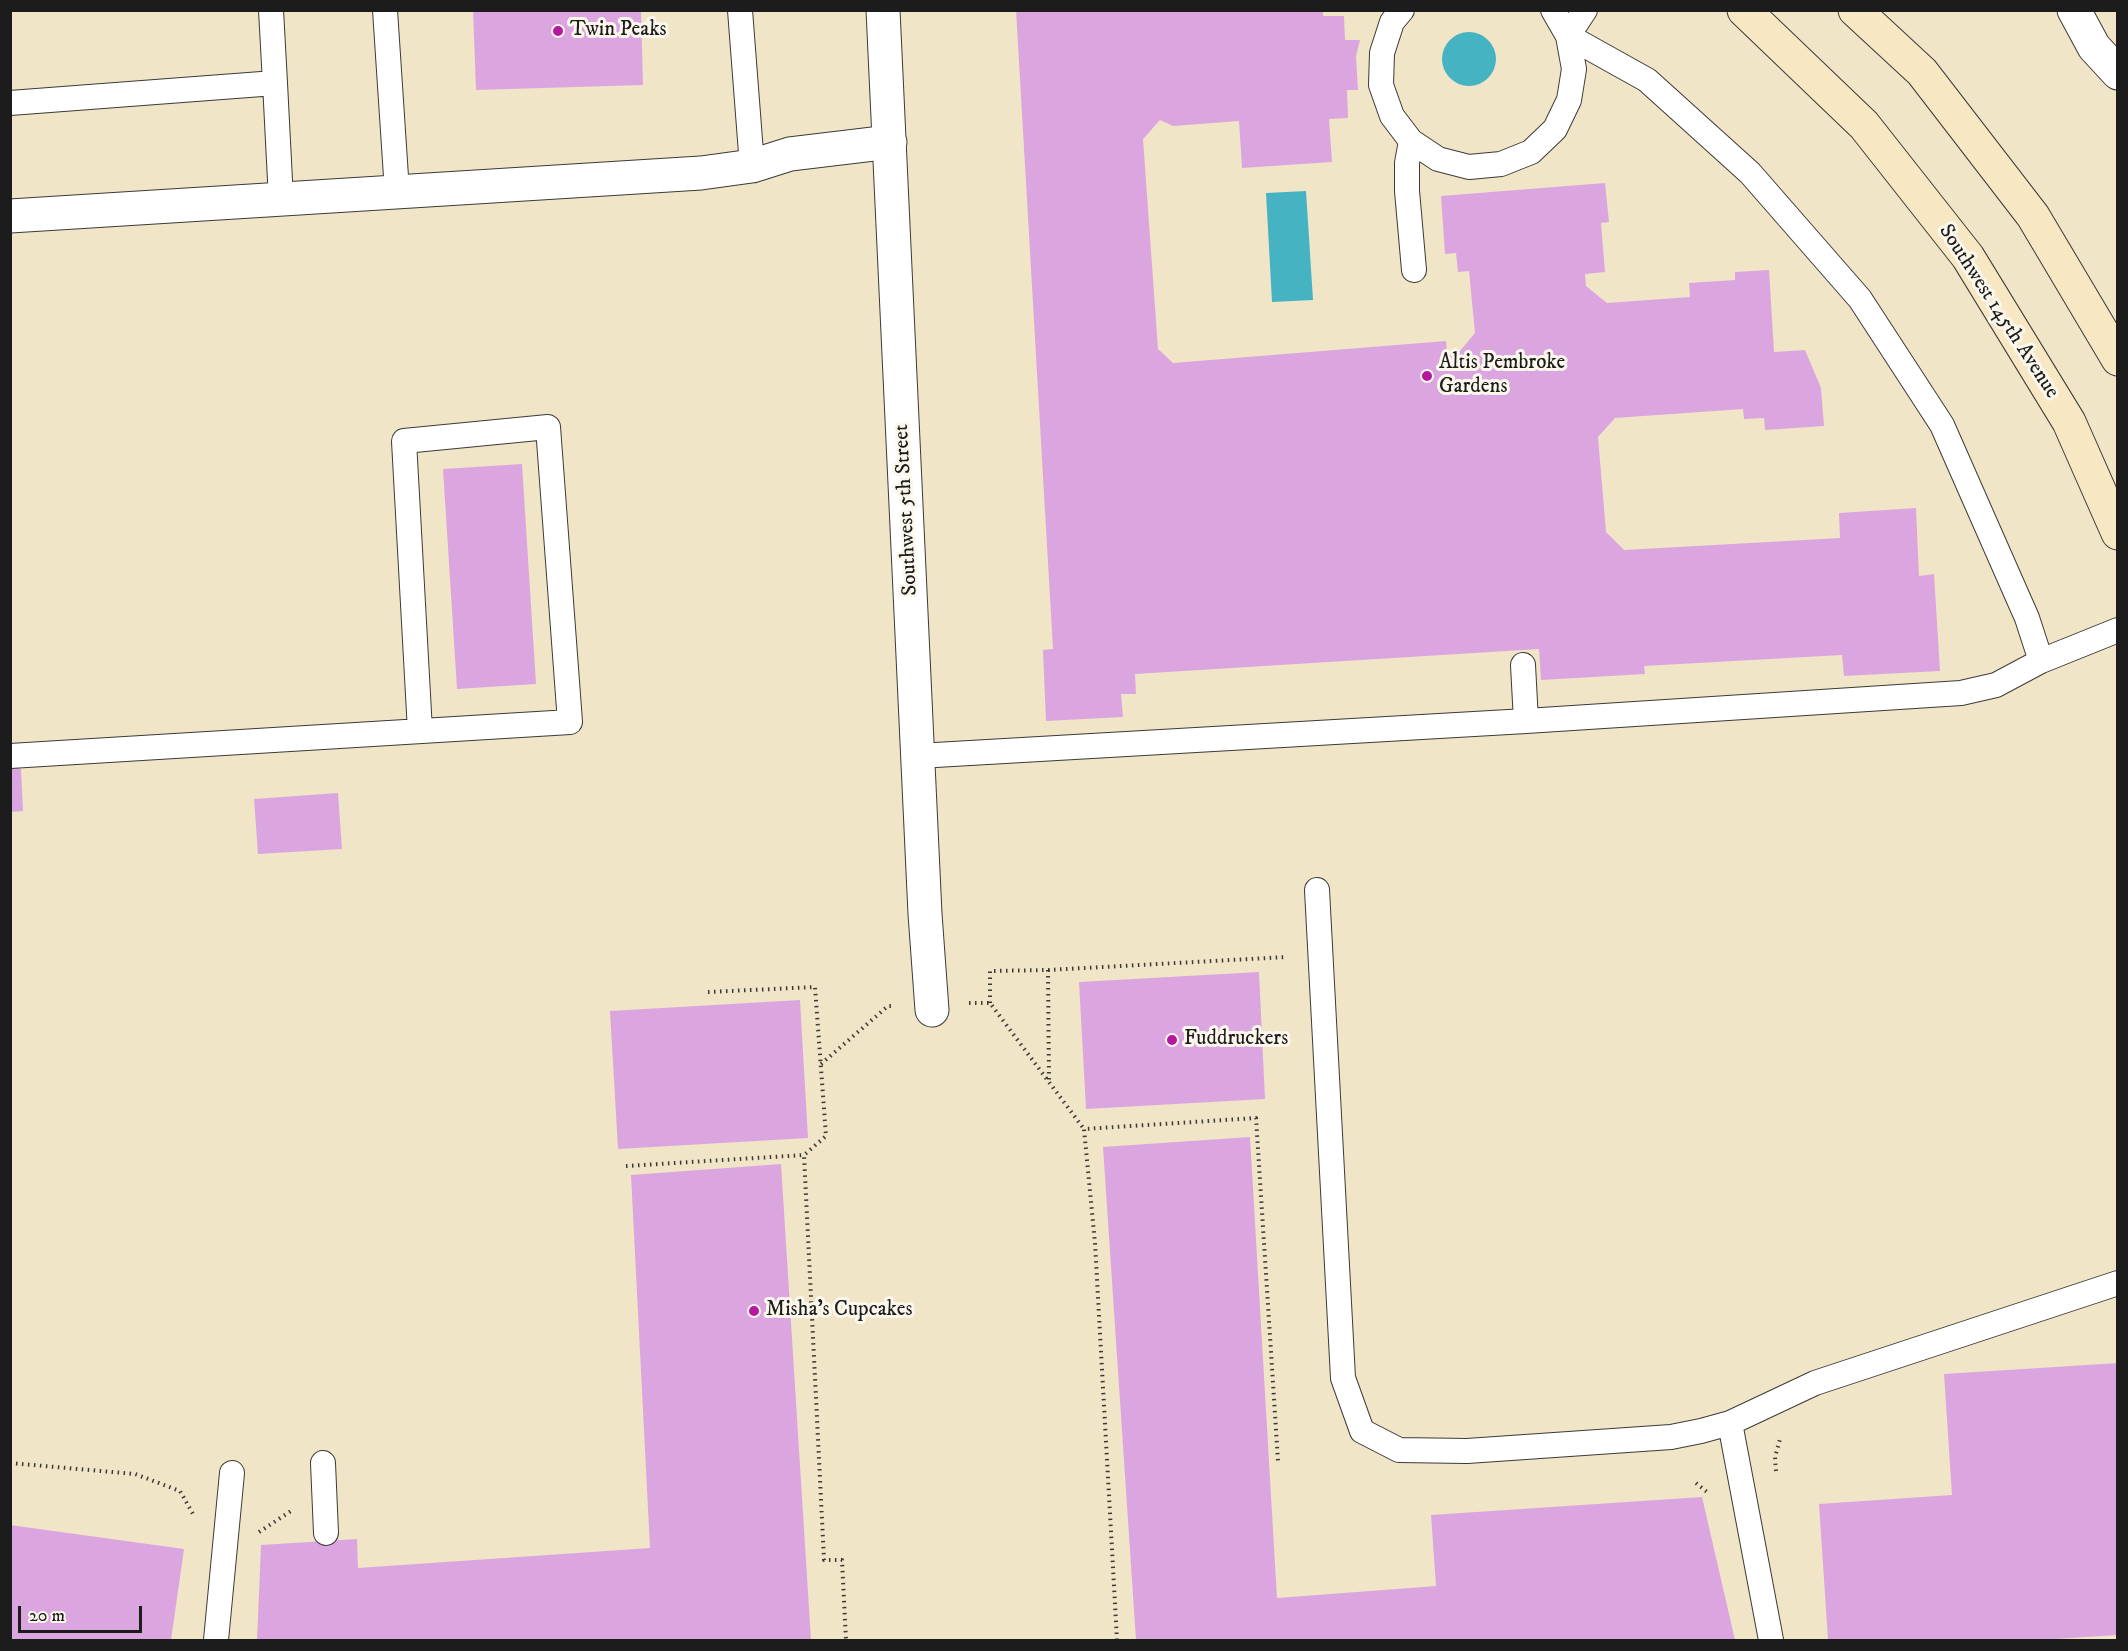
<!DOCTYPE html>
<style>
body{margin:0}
#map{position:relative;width:2128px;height:1651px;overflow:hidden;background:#f1e5c8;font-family:"IM FELL DW Pica",serif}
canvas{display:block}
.frame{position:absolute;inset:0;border:12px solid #1c1c1c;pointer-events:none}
.scale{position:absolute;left:18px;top:1606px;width:124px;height:27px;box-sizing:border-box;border:3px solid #1c1c1c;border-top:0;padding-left:8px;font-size:18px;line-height:21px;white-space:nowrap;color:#1c1c1c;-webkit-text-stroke:4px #fbf7ec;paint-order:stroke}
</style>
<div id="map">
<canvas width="2128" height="1651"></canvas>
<div class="frame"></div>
<div class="scale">20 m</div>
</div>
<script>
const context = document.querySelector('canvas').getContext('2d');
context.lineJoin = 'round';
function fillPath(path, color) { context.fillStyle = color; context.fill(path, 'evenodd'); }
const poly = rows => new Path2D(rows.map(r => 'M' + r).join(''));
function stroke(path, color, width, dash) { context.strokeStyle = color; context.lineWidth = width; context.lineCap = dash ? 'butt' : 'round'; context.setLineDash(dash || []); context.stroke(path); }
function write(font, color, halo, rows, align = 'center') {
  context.font = font + ' "IM FELL DW Pica",serif'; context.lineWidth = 6; context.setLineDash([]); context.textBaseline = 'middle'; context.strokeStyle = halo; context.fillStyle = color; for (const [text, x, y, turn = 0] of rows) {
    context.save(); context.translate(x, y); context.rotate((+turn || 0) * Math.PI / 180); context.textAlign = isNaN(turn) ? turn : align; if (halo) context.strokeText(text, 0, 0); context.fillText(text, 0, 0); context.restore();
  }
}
fillPath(poly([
 '1442 59a27 27 0 1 1 54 0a27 27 0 1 1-54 0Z',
 [1306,191,1313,300,1272,302,1266,193]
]), '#46b3c3');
fillPath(poly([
 [473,10,641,10,643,85,476,90],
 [1016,10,1323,10,1323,16,1344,16,1345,40,1360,40,1356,56,1358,90,1347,90,1348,118,1329,119,1332,162,1242,168,1239,121,1173,126,1160,120,1143,139,1158,349,1173,363,1446,341,1447,353,1460,351,1475,333,1469,271,1458,272,1456,253,1445,254,1441,196,1605,183,1609,222,1601,223,1605,272,1585,274,1586,286,1607,303,1690,297,1689,283,1735,280,1735,272,1769,270,1774,352,1805,350,1821,388,1824,426,1765,430,1764,418,1744,419,1743,409,1615,418,1598,437,1606,532,1624,550,1840,538,1839,513,1916,508,1919,576,1934,574,1940,671,1844,676,1842,655,1644,666,1645,674,1541,680,1539,649,1135,674,1136,694,1121,694,1123,717,1046,721,1043,650,1053,649],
 [522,464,536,684,457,689,443,469],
 [10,765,21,769,23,811,10,812],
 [338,793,342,849,258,854,254,799],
 [1259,972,1265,1099,1086,1109,1079,982],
 [800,1000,808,1138,618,1149,610,1011],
 [1250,1137,1277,1598,1436,1586,1431,1515,1702,1497,1735,1640,1136,1640,1103,1147],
 [781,1164,811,1640,257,1640,261,1545,357,1539,358,1568,650,1548,631,1175],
 [2118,1363,2118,1635,2040,1640,1828,1640,1819,1504,1952,1495,1944,1374],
 [10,1525,184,1549,171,1640,10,1640]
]), '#dba6df');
const lane = poly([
 [385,10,397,192],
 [740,10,752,166],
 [1402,10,1392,22,1382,53,1381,85,1392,116,1411,141,1438,159,1469,167,1501,164,1531,152,1555,129,1569,100,1574,69,1568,36,1553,10],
 [275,83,281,200],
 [10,103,275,83,271,10],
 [1411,141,1407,163,1407,191,1414,270],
 [2041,661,2118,630],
 [1523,665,1526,721],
 [10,756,570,722,548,427,404,441,420,731],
 [918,756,1526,721,1961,693,1996,685,2041,661,2027,618,1942,425,1860,299,1750,173,1647,80,1568,36,1585,10],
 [1317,890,1343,1378,1362,1431,1399,1450,1467,1451,1671,1437,1701,1431,1730,1423,1815,1383,2118,1283],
 [1730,1423,1771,1640],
 [323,1463,326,1533],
 [216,1640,232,1473]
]);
const street = poly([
 [883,10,925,914,932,1010],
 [2074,10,2094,47,2118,73],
 [10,216,701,173,752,166,790,154,890,142]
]);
const secondary = poly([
 [1744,10,1864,125,1968,257,2069,422,2118,533],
 [1855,10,1922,72,2033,216,2118,359]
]);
stroke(lane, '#3c3a36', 26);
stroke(street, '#3c3a36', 35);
stroke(secondary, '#3c3a36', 35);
stroke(poly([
 [1048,970,1286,957],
 [708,992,815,987,826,1136,804,1155,824,1560,842,1560,846,1640],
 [969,1003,990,1003,1084,1129],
 [990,1003,990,971,1048,970,1049,1082],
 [821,1064,888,1006,894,1006],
 [626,1166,804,1155],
 [10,1463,135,1474,180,1491,193,1514],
 [1776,1471,1775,1457,1780,1439],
 [1696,1483,1707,1492],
 [259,1532,291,1511],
 [1117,1640,1095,1243,1084,1129,1256,1118,1278,1461]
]), '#3c3a36', 4, [1.5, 4.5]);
stroke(lane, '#fff', 24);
stroke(street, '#fff', 33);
stroke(secondary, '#f7e8c3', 33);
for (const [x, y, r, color] of [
 [558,31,6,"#b5179e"],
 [1427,376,6,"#b5179e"],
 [1172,1040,6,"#b5179e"],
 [754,1311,6,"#b5179e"]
]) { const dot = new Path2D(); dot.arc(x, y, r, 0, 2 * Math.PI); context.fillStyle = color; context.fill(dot); stroke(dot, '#fbf7ec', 2); }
write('21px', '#1c1c1c', '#fbf7ec', [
 ["Twin Peaks",570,31],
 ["Altis Pembroke",1439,364],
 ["Gardens",1439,388],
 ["Fuddruckers",1184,1040],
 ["Misha's Cupcakes",766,1311]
], 'left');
write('21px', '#1c1c1c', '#fbf7ec', [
 ["Southwest 145th Avenue",1998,312,57],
 ["Southwest 5th Street",907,510,-93]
]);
</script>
